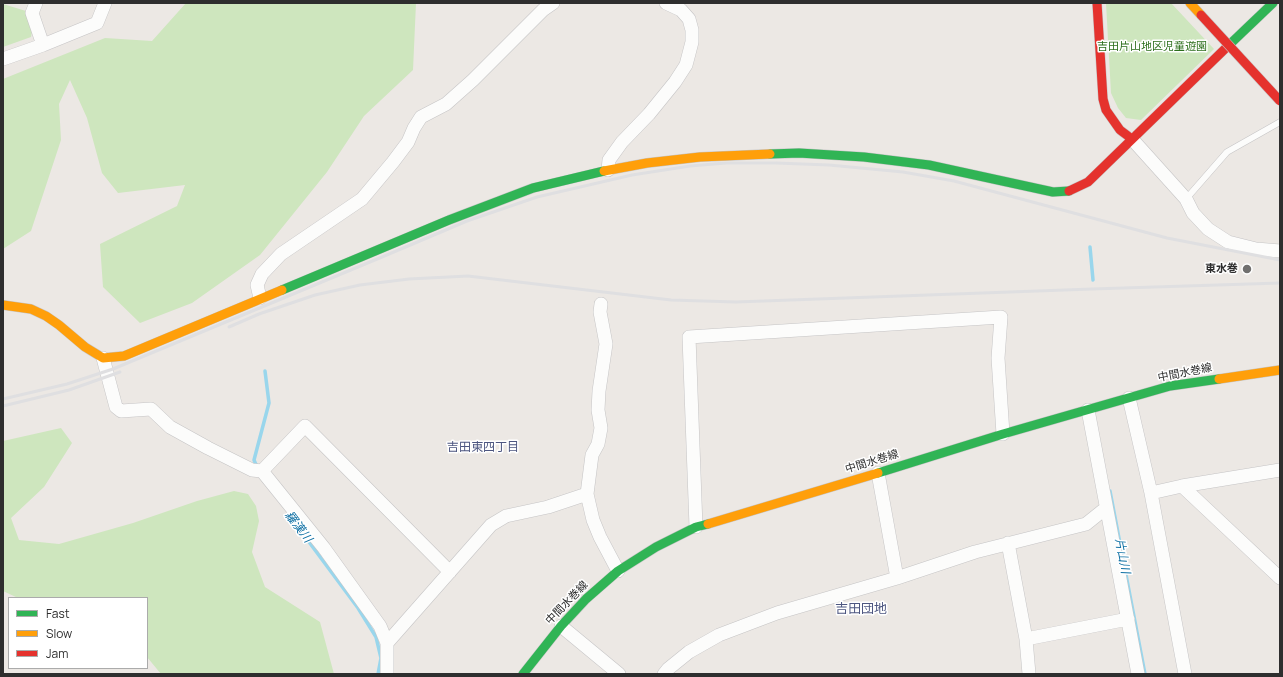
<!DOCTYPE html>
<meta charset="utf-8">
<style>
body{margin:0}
#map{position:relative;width:1283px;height:677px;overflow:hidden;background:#ece8e4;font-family:Manrope,sans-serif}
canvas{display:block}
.frame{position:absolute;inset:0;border:4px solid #2e2e2e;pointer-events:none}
.legend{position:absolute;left:8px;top:597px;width:140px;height:72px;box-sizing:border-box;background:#fff;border:1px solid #ababab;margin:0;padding:5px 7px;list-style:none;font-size:12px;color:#2e2e2e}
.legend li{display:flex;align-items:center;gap:8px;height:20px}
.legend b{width:20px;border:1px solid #ababab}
</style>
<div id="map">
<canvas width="1283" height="677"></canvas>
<div class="frame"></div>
<ul class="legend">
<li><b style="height:5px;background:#30b455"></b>Fast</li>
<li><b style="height:5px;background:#ff9f0a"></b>Slow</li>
<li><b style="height:5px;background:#e5322d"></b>Jam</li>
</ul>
</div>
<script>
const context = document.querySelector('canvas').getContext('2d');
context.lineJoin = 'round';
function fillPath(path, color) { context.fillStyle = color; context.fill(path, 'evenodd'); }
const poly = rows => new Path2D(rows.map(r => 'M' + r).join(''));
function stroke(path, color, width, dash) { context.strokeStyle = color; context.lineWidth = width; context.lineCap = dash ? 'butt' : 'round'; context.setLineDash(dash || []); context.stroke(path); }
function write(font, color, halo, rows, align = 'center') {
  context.font = font + ' Manrope,"Noto Sans JP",sans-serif'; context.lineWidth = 3; context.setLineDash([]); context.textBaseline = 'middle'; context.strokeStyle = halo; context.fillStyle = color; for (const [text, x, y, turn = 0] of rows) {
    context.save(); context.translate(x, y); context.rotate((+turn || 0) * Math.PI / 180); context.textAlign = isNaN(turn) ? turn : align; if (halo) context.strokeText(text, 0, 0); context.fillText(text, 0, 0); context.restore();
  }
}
fillPath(poly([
 [186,3,416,3,413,70,364,116,327,172,260,255,192,303,140,323,103,287,100,244,177,206,185,185,118,193,102,173,87,118,70,80,59,104,61,140,31,231,3,249,3,79,105,38,152,41],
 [1106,3,1171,3,1214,49,1141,120,1126,118,1118,108,1111,93],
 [3,4,26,11,32,32,31,37,3,47],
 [61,428,72,443,44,487,11,518,19,540,59,544,133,523,197,501,234,491,248,494,256,506,259,521,252,552,265,587,320,622,334,674,161,674,147,657,147,598,18,598,3,591,3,441]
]), '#cee6be');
stroke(poly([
 [1090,247,1093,280],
 [257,467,254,460,269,403,265,371],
 [1110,491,1145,674],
 [289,515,358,608,376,637,381,658,378,674]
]), '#99d6ec', 3.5);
const lane = poly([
 [1186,199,1227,152,1280,122]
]);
const street = poly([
 [36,3,32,13,43,45],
 [3,59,43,45,97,23,105,3],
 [1132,139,1186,199,1193,213,1208,229,1228,242,1256,249,1280,251],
 [608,170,609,160,622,142,649,114,675,82,686,65,692,42,692,30,689,19,681,10,666,3],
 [260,298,257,285,262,274,281,254,362,199,393,162,408,142,414,128,421,117,446,104,473,80,543,10,553,3],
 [601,304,600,312,606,344,599,391,598,410,601,428,598,444,592,455,587,494,593,520,600,537,618,571],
 [103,358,116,407,121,411,151,409,170,427,208,448,252,470,262,471,324,548,380,626,387,643,387,674],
 [1129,398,1151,493,1185,674],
 [1088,410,1138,674],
 [262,471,305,426,450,572],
 [878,473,897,578],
 [1182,486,1280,578],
 [1151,493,1182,486,1280,470],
 [696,527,689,337,1001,317,998,358,1003,434],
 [1008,543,1026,639,1029,674],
 [561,626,619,674],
 [1026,639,1128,619],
 [387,643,491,525,506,516,548,507,587,494],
 [664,674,668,669,689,652,719,635,777,613,897,578,975,552,1086,524,1106,508]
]);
const fast = poly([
 [1229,45,1273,3],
 [770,154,799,153,864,157,929,165,1053,192,1069,191],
 [282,290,449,220,533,188,604,171],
 [878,473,1003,434,1170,386,1219,379],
 [523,674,561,626,586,599,618,571,656,547,696,527,708,524]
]);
const slow = poly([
 [1190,3,1201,15],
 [604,171,647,163,700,157,770,154],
 [3,305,31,309,46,316,59,325,85,347,103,358,124,356,282,290],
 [1219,379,1280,370],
 [708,524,878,473]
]);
const jam = poly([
 [1097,3,1103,99,1106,110,1120,130,1132,139],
 [1069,191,1088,182,1229,45]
]);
stroke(lane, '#c5c4c5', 7);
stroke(street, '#c5c4c5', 14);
stroke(fast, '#c5c4c5', 10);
stroke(slow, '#c5c4c5', 10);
stroke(jam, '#c5c4c5', 10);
stroke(lane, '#fcfcfb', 6);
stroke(street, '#fcfcfb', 13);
stroke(fast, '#30b455', 9);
stroke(slow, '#ff9f0a', 9);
stroke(jam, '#e5322d', 9);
stroke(poly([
 [229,327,259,314,315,295,360,285,409,279,468,276,671,300,736,302,1092,289,1280,283],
 [3,399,67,384,113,369,382,257,467,221,537,197,632,175,690,166,726,163,776,163,829,165,903,172,954,181,1167,238,1280,260],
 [3,406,69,390,120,372]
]), '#dfdfe1', 3);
const jamBridge = poly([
 [1201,15,1280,101]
]);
stroke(jamBridge, '#c5c4c5', 10, []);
stroke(jamBridge, '#e5322d', 9);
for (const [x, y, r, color] of [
 [1247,269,5,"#706f6e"]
]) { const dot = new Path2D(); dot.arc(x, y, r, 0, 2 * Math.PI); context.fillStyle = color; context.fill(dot); stroke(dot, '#fff', 1.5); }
write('11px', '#2c6e1b', '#fff', [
 ["吉田片山地区児童遊園",1152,47]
]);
write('bold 11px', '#2e2e2e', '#fff', [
 ["東水巻",1238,269]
], 'right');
write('11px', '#2e2e2e', '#fff', [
 ["中間水巻線",1185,373,-11],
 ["中間水巻線",872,462,-17],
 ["中間水巻線",567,603,-46]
]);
write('12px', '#4d5680', '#fff', [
 ["吉田東四丁目",483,448]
]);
write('italic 12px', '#0d6fa3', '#fff', [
 ["羅漢川",298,527,53],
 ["片山川",1122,556,79]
]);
write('13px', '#4d5680', '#fff', [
 ["吉田団地",861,609]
]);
</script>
